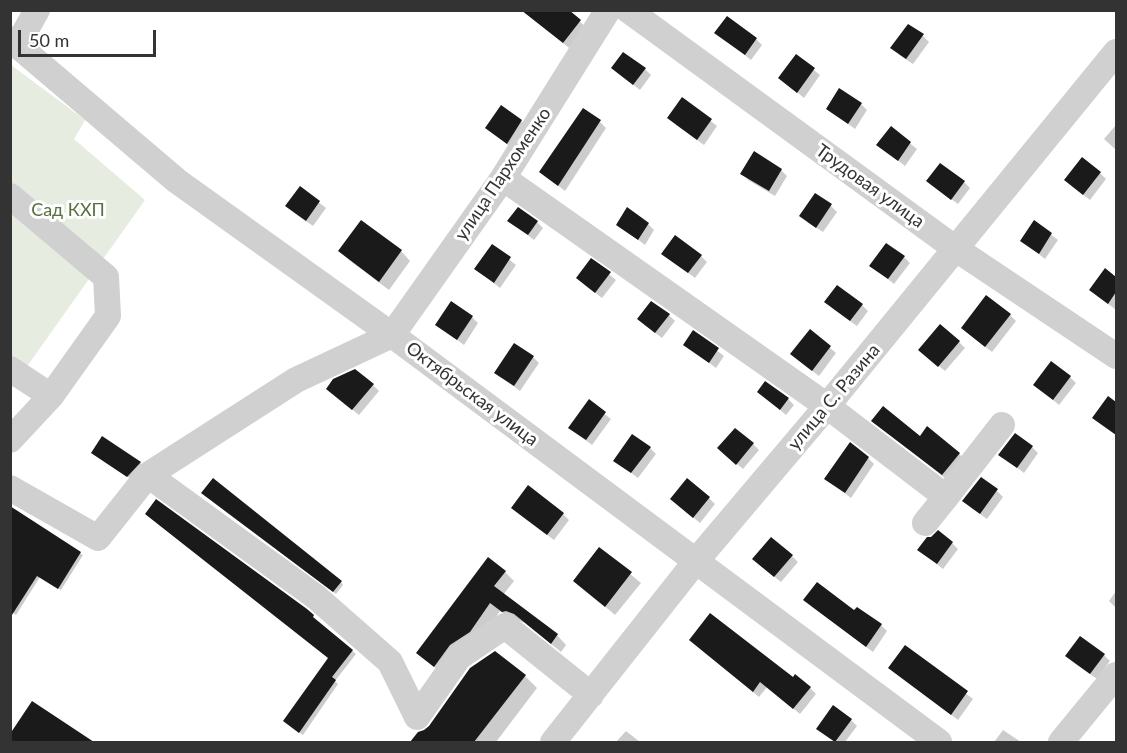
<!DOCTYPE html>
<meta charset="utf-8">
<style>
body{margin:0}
#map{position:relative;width:1127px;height:753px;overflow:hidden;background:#fff;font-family:Lato,sans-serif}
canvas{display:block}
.frame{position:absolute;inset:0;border:12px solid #333;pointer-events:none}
.scale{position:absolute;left:18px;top:30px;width:138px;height:27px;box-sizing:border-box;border:3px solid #333;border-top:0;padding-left:8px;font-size:18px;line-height:21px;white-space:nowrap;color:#333;-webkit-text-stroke:4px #fff;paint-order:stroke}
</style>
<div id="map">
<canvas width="1127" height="753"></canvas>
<div class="frame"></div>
<div class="scale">50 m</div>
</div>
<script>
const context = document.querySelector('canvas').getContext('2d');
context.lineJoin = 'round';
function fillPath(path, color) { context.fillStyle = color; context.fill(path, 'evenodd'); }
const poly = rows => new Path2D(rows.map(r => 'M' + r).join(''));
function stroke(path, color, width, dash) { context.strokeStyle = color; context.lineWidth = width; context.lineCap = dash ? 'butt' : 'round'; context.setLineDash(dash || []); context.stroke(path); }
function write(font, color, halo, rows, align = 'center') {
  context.font = font + ' Lato,sans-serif'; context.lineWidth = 6; context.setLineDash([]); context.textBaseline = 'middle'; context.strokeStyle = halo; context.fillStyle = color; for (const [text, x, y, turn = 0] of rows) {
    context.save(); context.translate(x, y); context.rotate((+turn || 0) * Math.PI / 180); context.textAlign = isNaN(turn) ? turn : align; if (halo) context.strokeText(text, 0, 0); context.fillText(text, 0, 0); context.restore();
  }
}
fillPath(poly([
 [11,65,85,120,74,139,145,200,11,389]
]), '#e6ecdf');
fillPath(poly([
 [521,10,567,10,589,30,573,51],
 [716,33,756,39,762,45,751,60],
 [923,36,929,42,913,64,898,54],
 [796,56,820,75,804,98,780,78],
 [612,68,645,69,651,75,640,90],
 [683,99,717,126,704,145,675,124],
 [861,104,867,110,855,129,828,109],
 [521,121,527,127,513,149,487,128],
 [600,122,606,128,565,191,541,172],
 [1116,125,1116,150,1104,139],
 [891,128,917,149,905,166,878,145],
 [781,170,787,176,775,196,748,180,742,173],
 [1100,173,1106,179,1090,200,1072,186],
 [964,182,970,188,958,204,935,187],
 [300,188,326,208,313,226,293,212],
 [831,206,837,212,823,232,807,222],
 [509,221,537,222,543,228,534,240],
 [361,222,401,251,410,261,389,290,349,260,340,251],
 [1034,222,1058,240,1045,259,1022,241],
 [618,224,648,224,654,230,645,245],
 [492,246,516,265,500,288,476,269],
 [663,254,701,256,707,262,695,278],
 [904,257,910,263,894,284,871,266],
 [591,260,616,280,602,298,584,284],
 [1105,270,1116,278,1115,309,1097,296],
 [862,305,868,311,857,326,832,308],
 [669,315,675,321,662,338,645,325],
 [1010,315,1016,321,992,352,969,334],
 [472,317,478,323,464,345,437,325],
 [810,331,836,353,819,376,798,360],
 [693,332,724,356,716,368,685,345],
 [959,342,965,348,945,371,927,356],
 [533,357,539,363,520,391,496,373],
 [1070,377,1076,383,1059,405,1035,385],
 [373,385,379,391,359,415,334,395],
 [759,392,788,399,794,405,786,415],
 [589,402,611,419,592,445,576,433],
 [873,421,959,454,968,462,951,483],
 [753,444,759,450,743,469,725,454],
 [1032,447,1038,453,1024,473,1000,454],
 [650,448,656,454,638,478,615,461],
 [95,455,140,463,142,465,131,479],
 [868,458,874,464,851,498,826,479],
 [997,491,1003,497,987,519,970,507],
 [205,495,341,582,343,585,336,594],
 [709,498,715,504,700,523,678,505],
 [156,501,313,617,356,654,335,681,338,684,303,735,288,724,330,658],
 [10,508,83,555,61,590,40,577,16,615,10,611],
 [519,514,563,514,569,520,554,540],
 [932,538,952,543,958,549,943,569,919,550],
 [600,549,641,583,615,615,575,581],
 [792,556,798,562,781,582,760,565],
 [505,572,514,581,503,595,557,635,566,645,561,652,525,623,517,620,513,621,500,611,479,641,444,675,418,653],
 [1116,591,1116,608,1109,601],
 [811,606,854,612,881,625,887,631,873,652],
 [697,646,793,679,810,688,816,694,800,714,767,687,759,697],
 [905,647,973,699,958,720,890,668],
 [1104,655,1110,661,1097,679,1073,662],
 [525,676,537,688,496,742,412,742,419,733],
 [33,703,92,742,10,742,10,737],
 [851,720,857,726,845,742,835,742,818,729],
 [1003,730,1021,742,994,742],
 [626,731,640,742,616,742]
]), '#0003');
fillPath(poly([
 [521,10,569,10,581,20,563,43],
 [727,16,757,38,745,55,714,33],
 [908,24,924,34,906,59,890,48],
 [623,52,646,68,633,85,611,68],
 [796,54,815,68,797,93,778,78],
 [839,88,862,103,848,124,826,109],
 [682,97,712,119,697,140,667,118],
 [501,105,522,120,507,144,485,128],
 [583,108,601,120,558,186,539,172],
 [891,126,911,142,898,161,876,145],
 [754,151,782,169,769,191,740,174],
 [1082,157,1101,172,1083,195,1064,180],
 [940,163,965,181,951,200,926,181],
 [300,186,320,201,306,221,285,206],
 [815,193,832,204,816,228,799,216],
 [518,207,538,221,528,235,507,221],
 [627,207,649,223,638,240,616,225],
 [361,220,402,250,379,282,338,251],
 [1034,220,1052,233,1039,254,1020,241],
 [675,235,702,255,688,273,661,254],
 [886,243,905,256,888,279,869,266],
 [492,244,511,257,494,283,474,269],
 [591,258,611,272,595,293,576,278],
 [1105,268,1116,277,1116,292,1108,304,1089,290],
 [837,285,863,304,850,321,824,302],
 [986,295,1011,314,985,347,961,328],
 [451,301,473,316,457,340,435,325],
 [651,301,670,314,655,333,637,319],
 [940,324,960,341,938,367,918,350],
 [810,329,831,346,812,371,790,354],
 [693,330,719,348,709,363,683,345],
 [514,343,534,356,514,386,494,373],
 [1051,361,1071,376,1053,400,1033,385],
 [355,369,374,384,352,410,326,389,333,379],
 [765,381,789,398,780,410,757,392],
 [1108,396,1116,402,1116,435,1092,418],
 [589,399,606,412,586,440,568,428],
 [883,406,920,436,927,426,960,453,942,475,871,421],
 [735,428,754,443,736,465,717,448],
 [1015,433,1033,446,1017,468,998,455],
 [632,434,651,447,631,473,613,461],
 [102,436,141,462,127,477,91,453],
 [850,442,869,457,845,493,824,479],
 [981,477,998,489,980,514,962,501],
 [213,478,342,581,333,592,201,493],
 [687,478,710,497,693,518,670,499],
 [528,485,564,513,547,535,511,508],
 [156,499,307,609,314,615,313,617,353,650,332,677,336,680,299,733,283,721,328,658,145,514],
 [10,506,81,552,58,589,37,576,10,618],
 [938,530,953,542,937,564,917,550,927,537,931,537],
 [771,537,793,555,774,577,752,559],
 [599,547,632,572,605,607,573,581],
 [488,557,506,571,494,586,558,634,551,644,514,614,506,611,502,612,490,603,470,632,450,645,434,667,416,653],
 [817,582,854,610,857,607,882,624,866,647,803,600],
 [710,613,793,677,795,674,811,687,793,709,760,682,753,692,689,640],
 [1080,636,1105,654,1090,674,1065,656],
 [905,645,968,691,951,715,888,668],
 [495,651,526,675,474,742,410,742,418,732,424,730,429,726,470,668],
 [32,701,94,742,10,742,10,734],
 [833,705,852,719,835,742,816,729]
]), '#1a1a1a');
stroke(poly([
 [628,10,956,249,1116,356],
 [10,39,177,181,392,335,939,742],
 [18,44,37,10],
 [503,178,827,406,946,497,1002,425],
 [10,196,106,277,108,316,51,396],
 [10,369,51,396,10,440],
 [148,475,316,597,390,662,417,717,459,657,505,626,591,695],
 [10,488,98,538,148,475,296,380,392,335,503,178,608,10],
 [925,523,946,497],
 [553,742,696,561,827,406,1116,52],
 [1061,742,1116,675]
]), '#d0d0d0', 26);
write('18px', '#333', '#fff', [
 ["улица Пархоменко",503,174,-56],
 ["Трудовая улица",870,186,36],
 ["Октябрьская улица",472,394,37],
 ["улица С. Разина",834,397,-50]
]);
write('18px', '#56703f', '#fff', [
 ["Сад КХП",68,210]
]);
</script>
